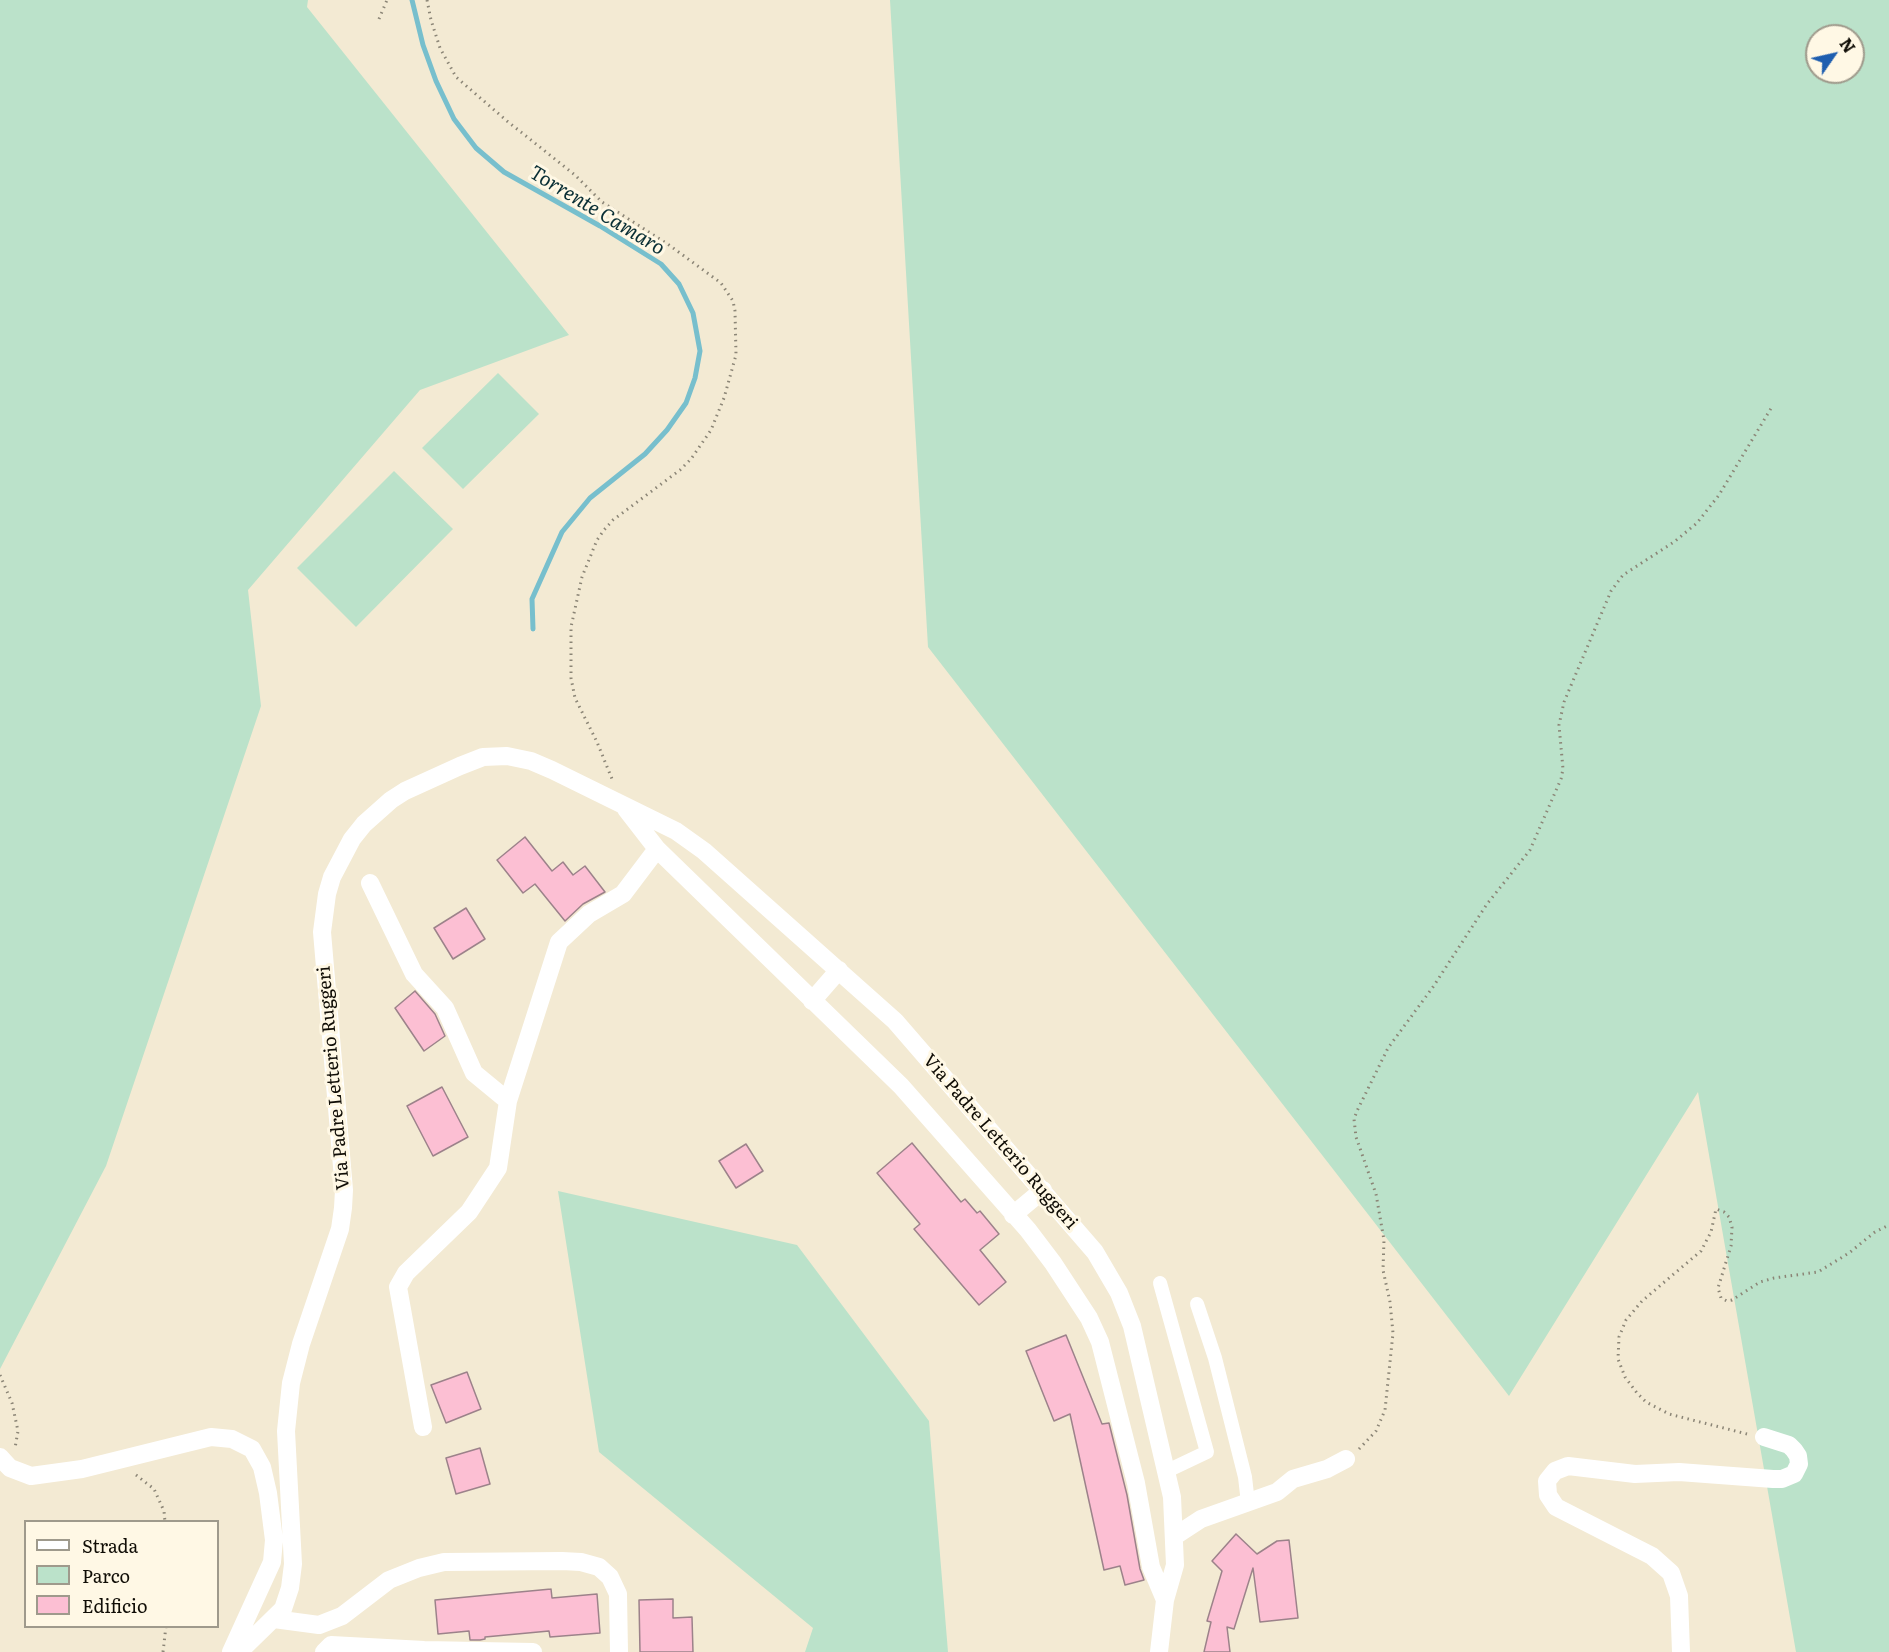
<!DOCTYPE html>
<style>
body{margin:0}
#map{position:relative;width:1889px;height:1652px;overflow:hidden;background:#f3ead3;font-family:Literata,serif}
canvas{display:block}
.legend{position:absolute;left:24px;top:1520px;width:195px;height:108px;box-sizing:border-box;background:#fff8e5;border:2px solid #9f9a8c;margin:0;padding:8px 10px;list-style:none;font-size:18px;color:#100d06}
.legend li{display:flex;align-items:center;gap:12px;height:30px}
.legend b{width:30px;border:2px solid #9f9a8c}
.north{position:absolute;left:1805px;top:24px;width:60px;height:60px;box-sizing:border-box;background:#fff8e5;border:2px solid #9f9a8c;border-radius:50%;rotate:56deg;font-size:16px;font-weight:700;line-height:24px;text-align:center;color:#100d06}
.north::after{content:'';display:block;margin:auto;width:21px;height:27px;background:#1e5eaf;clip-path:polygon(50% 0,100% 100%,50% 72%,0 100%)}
</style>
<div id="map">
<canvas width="1889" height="1652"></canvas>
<ul class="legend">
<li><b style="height:8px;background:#fff"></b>Strada</li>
<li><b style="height:16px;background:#bbe2ca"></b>Parco</li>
<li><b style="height:16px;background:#fcbfd3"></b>Edificio</li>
</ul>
<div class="north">N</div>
</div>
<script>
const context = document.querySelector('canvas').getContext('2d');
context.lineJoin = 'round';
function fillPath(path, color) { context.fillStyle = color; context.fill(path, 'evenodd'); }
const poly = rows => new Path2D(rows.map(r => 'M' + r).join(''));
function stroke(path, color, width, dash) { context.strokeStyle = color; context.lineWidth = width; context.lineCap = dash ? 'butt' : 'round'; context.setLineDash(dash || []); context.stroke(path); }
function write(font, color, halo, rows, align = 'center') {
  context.font = font + ' Literata,serif'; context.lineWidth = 6; context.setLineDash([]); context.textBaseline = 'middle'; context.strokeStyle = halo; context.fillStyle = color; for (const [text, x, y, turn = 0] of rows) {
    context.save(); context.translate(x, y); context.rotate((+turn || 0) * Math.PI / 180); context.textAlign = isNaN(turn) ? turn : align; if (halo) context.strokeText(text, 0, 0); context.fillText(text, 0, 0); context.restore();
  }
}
fillPath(poly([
 [0,0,308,0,307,7,569,335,420,390,248,590,261,706,106,1166,0,1369],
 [890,0,1889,0,1889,1652,1796,1652,1698,1092,1509,1396,928,647],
 [1817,36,1853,36,1853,72,1817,72],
 [498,373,539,414,463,489,422,448],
 [394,471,453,529,356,627,297,568],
 [558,1191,797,1245,929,1421,948,1652,805,1652,813,1628,599,1452]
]), '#bbe2ca');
stroke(poly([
 [412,0,423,45,436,81,454,119,476,148,504,172,600,226,661,264,679,284,693,313,700,351,695,378,686,403,667,430,645,454,590,498,562,532,532,599,533,629]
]), '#77bfcd', 5);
const building = poly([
 [525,837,552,871,563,862,573,875,585,866,605,892,583,904,565,921,535,884,523,893,497,860,525,837],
 [466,908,485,939,453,959,434,928,466,908],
 [415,991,435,1014,445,1036,424,1051,395,1008,415,991],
 [442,1087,468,1137,433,1156,407,1106,442,1087],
 [912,1143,961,1202,965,1199,977,1213,980,1211,999,1234,980,1250,1006,1282,979,1305,914,1229,920,1224,877,1173,912,1143],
 [746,1144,763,1171,736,1188,719,1161,746,1144],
 [1066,1335,1102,1424,1109,1423,1127,1495,1140,1569,1144,1580,1125,1585,1120,1566,1104,1570,1070,1414,1054,1421,1026,1351,1066,1335],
 [467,1372,481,1409,446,1423,431,1385,467,1372],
 [480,1448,490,1484,456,1494,446,1458,480,1448],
 [1236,1534,1257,1554,1277,1541,1289,1540,1298,1618,1260,1622,1253,1568,1234,1629,1227,1627,1230,1652,1204,1652,1211,1622,1207,1621,1222,1571,1212,1561,1236,1534],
 [551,1589,552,1598,597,1594,600,1633,550,1637,549,1631,485,1637,485,1639,480,1640,470,1640,469,1631,438,1634,435,1600,551,1589],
 [673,1599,673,1618,692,1617,693,1652,640,1652,639,1600,673,1599]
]);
fillPath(building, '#fcbfd3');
stroke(building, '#9c828a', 1.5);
stroke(poly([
 [427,0,431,20,440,48,456,77,507,121,575,175,602,202,669,245,721,283,733,301,735,311,736,355,724,398,711,430,691,459,680,470,613,520,604,530,597,540,582,577,571,627,571,678,575,698,597,742,612,779],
 [379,19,387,0],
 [0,1375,12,1403,18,1431,15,1448],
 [1747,1434,1669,1414,1646,1402,1637,1393,1625,1377,1618,1359,1619,1337,1626,1320,1642,1301,1701,1251,1711,1232,1716,1209,1724,1212,1729,1217,1732,1227,1731,1246,1718,1288,1721,1298,1727,1301,1732,1300,1760,1282,1774,1278,1818,1272,1849,1253,1875,1232,1889,1225],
 [1359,1449,1376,1431,1385,1410,1393,1333,1390,1302,1383,1270,1384,1240,1376,1194,1356,1137,1354,1119,1357,1111,1388,1048,1433,987,1487,904,1530,850,1561,779,1563,769,1559,725,1564,702,1611,591,1623,575,1674,542,1697,523,1719,495,1773,405],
 [136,1475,154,1489,164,1511,165,1522],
 [163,1652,166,1626]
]), '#8b8576', 3, [1.5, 4.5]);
stroke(poly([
 [1160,1283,1207,1452,1167,1471],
 [1197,1304,1215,1358,1245,1477,1248,1503]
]), '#fff', 14);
stroke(poly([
 [626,809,657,849,901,1086,1028,1230,1053,1263,1089,1318,1100,1342,1136,1483,1151,1567,1165,1600],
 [370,883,414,974,445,1008,474,1073,508,1101],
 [812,1001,839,970],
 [1013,1215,1043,1190],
 [423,1427,398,1287,406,1273,469,1212,498,1168,508,1101,559,942,589,914,623,894,657,849],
 [0,1457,10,1468,31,1476,82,1469,211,1437,232,1439,252,1449,262,1467,268,1493,274,1540,272,1562,231,1652],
 [1175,1536,1201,1519,1277,1492,1293,1479,1327,1469,1346,1459],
 [274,1619,319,1625,342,1616,389,1580,419,1568,444,1562,562,1561,581,1562,599,1567,610,1577,618,1594,619,1652],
 [239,1652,283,1609,290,1588,293,1564,286,1431,291,1383,301,1344,340,1229,343,1208,344,1190,322,932,327,894,332,877,352,839,364,824,391,800,405,791,460,766,483,757,507,756,531,761,552,770,676,831,704,851,895,1021,1095,1252,1119,1293,1132,1326,1172,1497,1175,1565,1165,1600,1159,1652],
 [324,1652,331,1645,424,1650,533,1652],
 [1681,1652,1679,1596,1671,1573,1652,1556,1556,1507,1548,1495,1547,1481,1555,1471,1568,1466,1635,1474,1679,1472,1773,1479,1782,1479,1794,1474,1799,1464,1798,1456,1794,1450,1789,1445,1764,1437]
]), '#fff', 18);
write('18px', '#100d06', '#fff8e5', [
 ["Via Padre Letterio Ruggeri",334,1078,-95],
 ["Via Padre Letterio Ruggeri",1000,1142,49]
]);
write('italic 20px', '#0a2f35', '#fff8e5', [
 ["Torrente Camaro",597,211,31]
]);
</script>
